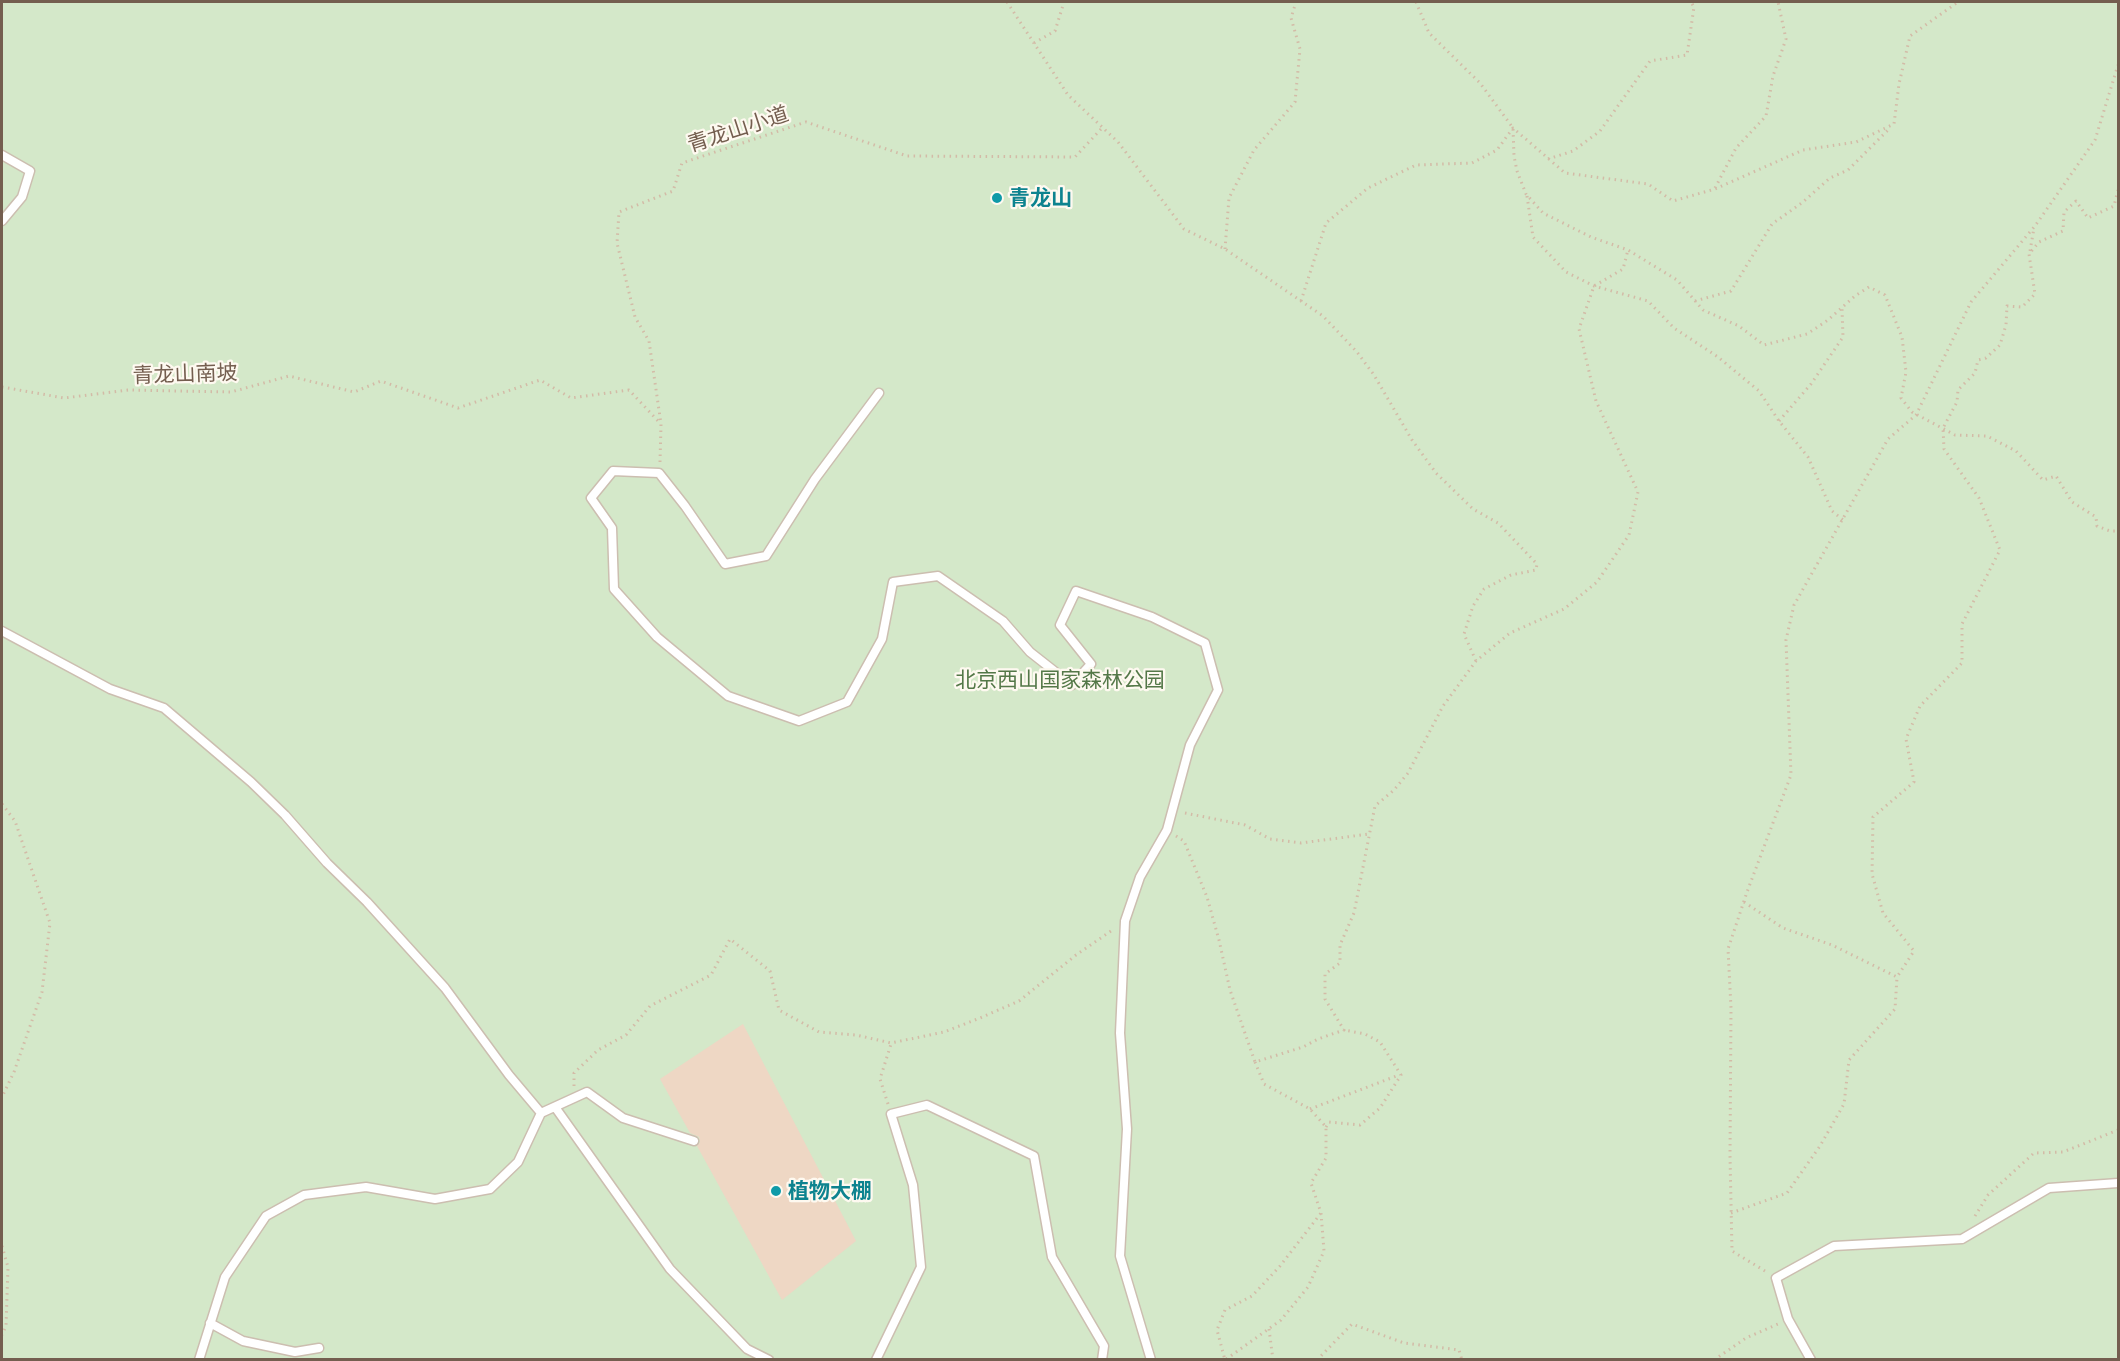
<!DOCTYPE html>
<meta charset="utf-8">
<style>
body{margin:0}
#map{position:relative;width:2120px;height:1361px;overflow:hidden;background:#fbf5ea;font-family:Barlow,sans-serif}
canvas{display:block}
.frame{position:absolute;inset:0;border:3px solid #745e4f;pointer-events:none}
</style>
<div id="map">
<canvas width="2120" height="1361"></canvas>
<div class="frame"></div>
</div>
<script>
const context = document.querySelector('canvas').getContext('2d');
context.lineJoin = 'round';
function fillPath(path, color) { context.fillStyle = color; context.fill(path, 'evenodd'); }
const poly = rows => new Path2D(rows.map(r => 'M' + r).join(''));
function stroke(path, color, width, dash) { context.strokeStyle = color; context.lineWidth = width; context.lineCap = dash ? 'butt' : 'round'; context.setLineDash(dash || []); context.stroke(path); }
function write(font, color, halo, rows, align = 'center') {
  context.font = font + ' Barlow,"Noto Sans SC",sans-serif'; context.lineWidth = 4.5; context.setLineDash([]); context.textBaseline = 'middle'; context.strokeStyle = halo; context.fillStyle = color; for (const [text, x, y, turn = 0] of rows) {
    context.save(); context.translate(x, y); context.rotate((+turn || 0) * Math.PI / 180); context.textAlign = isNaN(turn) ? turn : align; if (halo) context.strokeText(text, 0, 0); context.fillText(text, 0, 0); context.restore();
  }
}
fillPath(poly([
 [2,2,2118,2,2118,1359,2,1360]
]), '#d4e8c9');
fillPath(poly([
 [743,1024,856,1241,782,1300,697,1146,700,1142,699,1137,690,1133,660,1079]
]), '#eed7c4');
const service = poly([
 [2,155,30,171,22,197,2,221],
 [879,393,815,479,766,556,725,564,685,506,659,473,613,471,591,498,612,528,614,589,657,637,728,696,799,721,847,702,882,639,893,582,938,576,1003,621,1030,652,1072,685,1091,664,1060,625,1076,591,1152,617,1205,643,1218,690,1190,745,1167,830,1140,877,1125,921,1120,1033,1127,1129,1120,1256,1151,1360],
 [2,631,110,689,164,708,251,782,285,815,327,863,367,902,445,988,509,1075,541,1113,518,1162,490,1189,435,1199,366,1187,304,1195,266,1216,225,1277,199,1360],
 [555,1107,670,1269,747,1349,769,1360],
 [541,1113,587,1092,623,1118,694,1141],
 [210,1323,243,1341,295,1352,319,1348],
 [876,1360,921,1267,913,1185,891,1114,927,1105,1034,1156,1052,1257,1104,1346,1102,1360],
 [1811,1360,1788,1319,1776,1278,1834,1246,1962,1239,2049,1188,2118,1183]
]);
stroke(service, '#ccbeb0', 11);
stroke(poly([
 [1007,2,1068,95,1118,142,1184,229,1225,249,1323,316,1357,352,1374,375,1412,440,1436,473,1473,509,1498,523,1537,564,1536,570,1511,575,1484,589,1473,606,1464,634,1476,661],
 [1416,2,1429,33,1480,83,1513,128,1514,156,1517,171,1526,194,1543,213,1591,237,1628,250,1677,280,1703,310,1739,326,1764,345,1807,334,1828,320,1855,296,1869,287,1885,295,1902,337,1906,372,1901,398,1912,412,1955,435,1987,436,2016,451,2043,480,2056,476,2072,502,2096,517,2097,526,2110,531,2118,531],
 [1034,43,1055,31,1064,2],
 [1548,159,1573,151,1600,131,1650,61,1687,55,1694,7,1691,2],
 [1715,188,1736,148,1766,116,1773,76,1786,39,1778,2],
 [1527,196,1533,237,1566,272,1594,286,1648,301,1674,328,1718,357,1759,391,1779,421,1808,457,1832,511,1843,520],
 [1225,249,1229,198,1254,150,1295,102,1300,49,1291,18,1296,2],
 [2030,251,2034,228],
 [1301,301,1326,223,1368,188,1416,165,1472,163,1497,150,1513,128,1565,173,1648,184,1673,201,1715,189,1803,150,1856,142,1894,124,1899,84,1910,36,1958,2],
 [1695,301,1731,291,1772,224,1803,202,1830,178,1848,170,1890,128],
 [2,387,64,398,128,390,231,392,289,376,354,392,381,381,458,408,540,380,571,398,629,390,660,423],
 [1779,421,1811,384,1843,337,1842,309],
 [660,462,661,424,649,341,635,317,617,243,619,212,673,191,682,163,806,122,907,156,1075,157,1102,128],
 [2,804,15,821,50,923,42,992,14,1072,2,1097],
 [1185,813,1245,825,1270,839,1301,843,1369,834],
 [1176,836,1184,841,1207,897,1219,940,1230,990,1255,1062,1303,1047,1318,1039,1344,1030,1325,999,1325,974,1340,963,1340,945,1354,913,1375,806,1394,790,1408,773,1443,706,1476,661,1510,633,1564,609,1597,582,1629,535,1638,492,1596,401,1579,329,1594,286,1623,269,1628,250],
 [1744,902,1783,928,1832,945,1897,977,1914,951,1883,913,1872,874,1873,817,1914,782,1906,739,1920,706,1962,663,1962,624,2000,550,1979,498,1944,449,1943,428,1957,402,1958,390,1975,373,1978,360,1986,358,2000,345,2006,325,2007,306,2022,307,2035,294,2029,254,2039,242,2063,231,2064,212,2076,201,2088,218,2114,206,2118,190],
 [1255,1062,1264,1084,1310,1109,1326,1127,1326,1158,1311,1183,1321,1213,1324,1251,1308,1287,1281,1320,1225,1360,1217,1330,1225,1310,1252,1296,1280,1266,1321,1213],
 [574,1086,574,1073,598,1050,626,1035,650,1006,711,975,730,939,770,971,779,1010,819,1032,856,1035,891,1043,944,1032,980,1018,1019,1001,1076,955,1111,931],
 [888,1104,880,1079,891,1044],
 [1310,1109,1399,1075],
 [1326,1127,1329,1122,1360,1125,1380,1108,1401,1075,1380,1042,1365,1034,1344,1030],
 [1731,1213,1787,1193,1820,1146,1844,1104,1849,1060,1895,1009,1897,977],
 [1975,1216,1988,1195,2034,1153,2063,1152,2118,1130],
 [2,1246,8,1267,6,1326,2,1335],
 [1765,1271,1732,1251,1730,1156,1731,1008,1728,949,1747,892,1791,775,1786,640,1794,605,1888,439,1916,415,1971,302,2035,226,2095,140,2118,65],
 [1269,1329,1273,1360],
 [1317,1360,1352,1324,1404,1343,1459,1350,1462,1360],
 [1714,1360,1746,1338,1778,1324]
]), '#d3bba7', 3, [1.5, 4.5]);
stroke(service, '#fff', 8);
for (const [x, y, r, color] of [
 [997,198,6,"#0f9aa8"],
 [776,1191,6,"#0f9aa8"]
]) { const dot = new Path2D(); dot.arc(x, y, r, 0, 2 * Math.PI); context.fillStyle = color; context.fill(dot); stroke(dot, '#fef9f0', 2); }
write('21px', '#745e4f', '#fef9f0', [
 ["青龙山小道",738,129,-18],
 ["青龙山南坡",185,374,-2]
]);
write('bold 21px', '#0d838f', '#fef9f0', [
 ["青龙山",1009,198],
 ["植物大棚",788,1191]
], 'left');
write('21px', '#547848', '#fef9f0', [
 ["北京西山国家森林公园",1060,680]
]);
</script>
